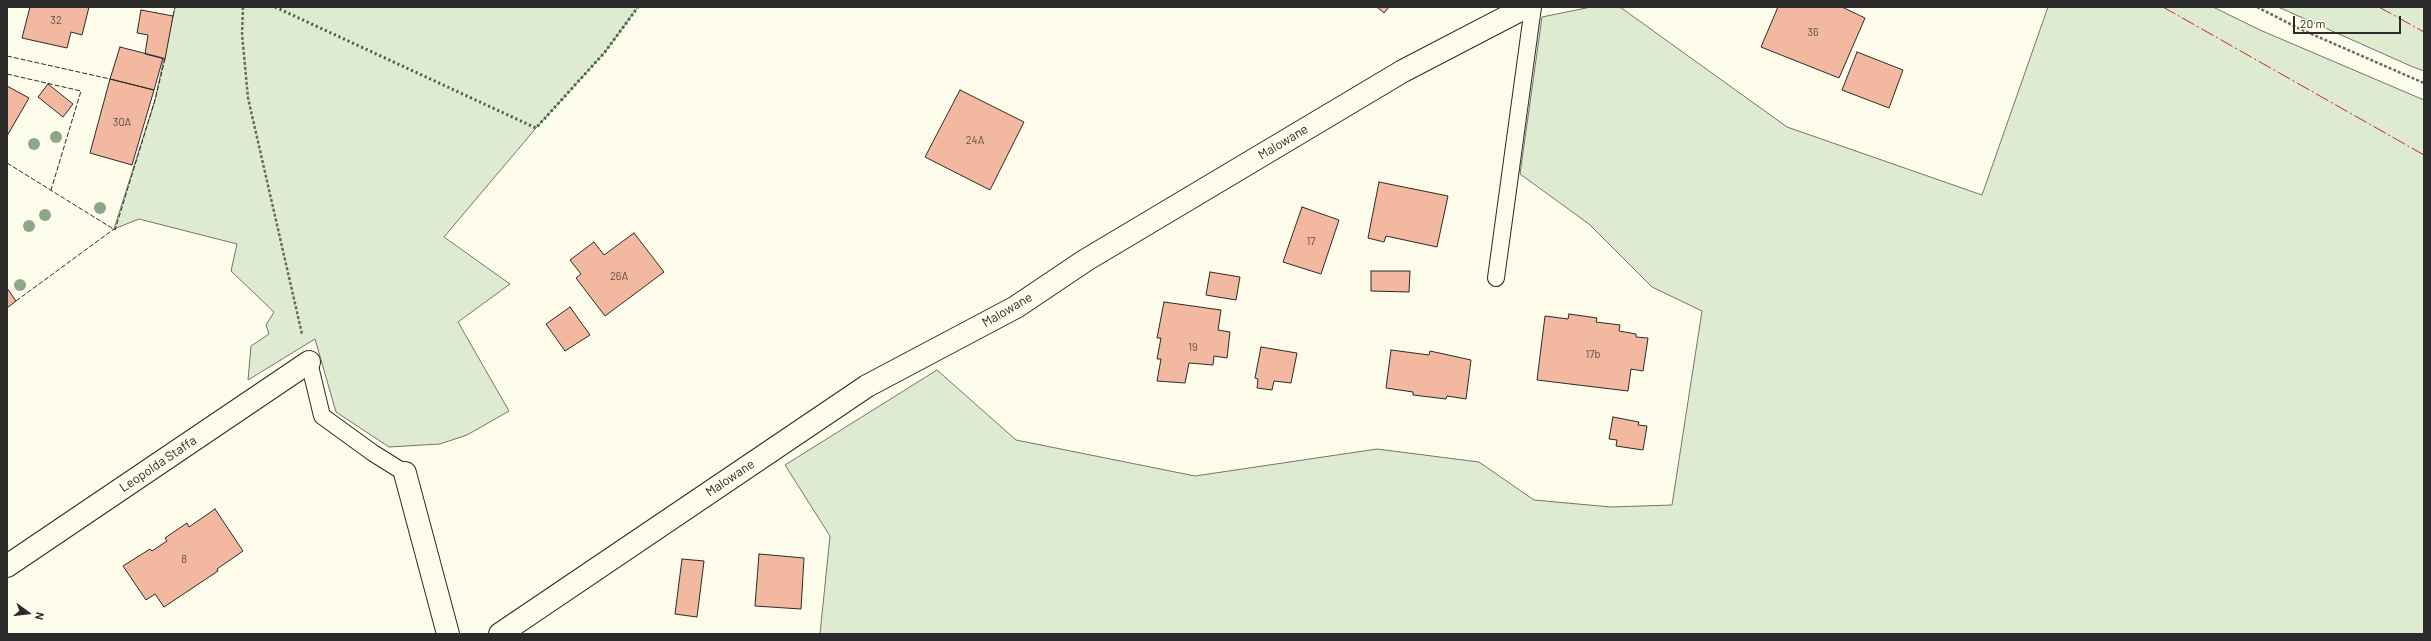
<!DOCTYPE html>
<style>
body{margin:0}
#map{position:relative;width:2431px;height:641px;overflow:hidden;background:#fdfbea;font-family:Barlow,sans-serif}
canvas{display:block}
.frame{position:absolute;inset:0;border:8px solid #2b2b2b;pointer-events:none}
.north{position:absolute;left:8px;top:593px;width:40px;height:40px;-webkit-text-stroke:3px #fdfbea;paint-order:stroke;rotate:105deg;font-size:11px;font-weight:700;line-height:16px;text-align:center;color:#2b2b2b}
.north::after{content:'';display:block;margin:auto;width:14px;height:18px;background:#2b2b2b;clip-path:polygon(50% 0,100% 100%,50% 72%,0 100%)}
.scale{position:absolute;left:2293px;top:16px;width:108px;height:18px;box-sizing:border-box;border:2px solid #2b2b2b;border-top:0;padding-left:5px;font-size:12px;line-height:14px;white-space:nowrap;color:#2b2b2b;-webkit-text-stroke:3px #fdfbea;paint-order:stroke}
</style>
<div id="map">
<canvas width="2431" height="641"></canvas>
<div class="frame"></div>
<div class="north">N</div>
<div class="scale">20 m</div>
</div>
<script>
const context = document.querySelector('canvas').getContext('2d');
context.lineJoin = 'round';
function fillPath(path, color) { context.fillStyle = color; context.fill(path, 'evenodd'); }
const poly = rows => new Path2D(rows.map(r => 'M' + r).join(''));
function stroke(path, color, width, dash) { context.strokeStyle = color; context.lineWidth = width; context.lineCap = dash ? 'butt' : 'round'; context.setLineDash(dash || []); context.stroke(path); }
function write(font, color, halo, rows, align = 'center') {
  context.font = font + ' Barlow,sans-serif'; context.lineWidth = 3; context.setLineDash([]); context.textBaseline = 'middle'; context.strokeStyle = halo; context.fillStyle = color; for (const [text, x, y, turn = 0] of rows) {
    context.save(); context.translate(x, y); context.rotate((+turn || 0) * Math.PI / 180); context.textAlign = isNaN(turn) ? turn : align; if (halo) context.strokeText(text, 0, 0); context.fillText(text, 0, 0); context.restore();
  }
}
const green = poly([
 [175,7,638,7,605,52,536,128,444,237,510,284,458,322,509,411,467,435,440,444,389,447,336,412,315,339,248,380,251,346,269,334,266,325,274,312,231,271,237,244,139,219,114,229,155,100,175,7],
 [1591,7,1620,7,1787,127,1982,195,2048,7,2213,7,2260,30,2424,100,2424,634,820,634,830,536,785,465,937,370,1016,440,1195,476,1377,449,1479,462,1534,500,1611,507,1672,505,1702,311,1652,287,1589,224,1520,174,1542,17,1591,7],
 [2278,7,2424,7,2424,71,2413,67,2278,7]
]);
fillPath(green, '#deebd1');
stroke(green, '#74746e', 1);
const building = poly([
 [30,7,89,7,82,35,71,32,67,48,22,38,30,7],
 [1377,7,1389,7,1384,13,1377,7],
 [1778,7,1842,7,1865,18,1839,78,1761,47,1778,7],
 [141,10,173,16,165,59,145,54,148,35,137,33,141,10],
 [120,47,163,58,154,90,110,79,120,47],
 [1857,52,1903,70,1889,108,1842,90,1857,52],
 [110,79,154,90,132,165,90,153,110,79],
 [48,84,73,104,63,117,38,97,48,84],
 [7,86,29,98,7,136,7,86],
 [960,90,1024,122,990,190,925,157,960,90],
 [1379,182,1448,196,1437,247,1386,236,1384,242,1368,238,1379,182],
 [1302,207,1339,220,1321,274,1283,262,1302,207],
 [634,233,664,272,605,316,576,278,581,274,570,260,594,242,604,255,634,233],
 [1371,271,1410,271,1409,292,1371,291,1371,271],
 [1210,272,1240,277,1236,300,1206,295,1210,272],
 [7,288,16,301,7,308,7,288],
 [1164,302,1221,310,1218,330,1230,332,1227,358,1214,356,1213,365,1189,363,1185,383,1157,381,1161,359,1157,359,1161,338,1157,338,1164,302],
 [570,307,590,335,565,351,546,324,570,307],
 [1569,314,1597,318,1596,322,1620,325,1619,331,1636,334,1636,337,1648,338,1643,371,1631,369,1628,391,1537,380,1545,316,1568,319,1569,314],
 [1261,347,1297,353,1291,383,1274,381,1272,390,1257,388,1258,379,1255,378,1261,347],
 [1391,350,1429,355,1430,351,1471,360,1466,399,1447,396,1446,399,1413,395,1413,392,1386,388,1391,350],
 [1613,417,1639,422,1638,425,1647,426,1643,450,1616,446,1617,440,1609,439,1613,417],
 [215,509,243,551,217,569,218,571,164,607,155,594,146,600,123,566,150,549,152,551,167,541,165,538,187,523,189,527,215,509],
 [759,554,804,558,801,609,755,606,759,554],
 [682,559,704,561,697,617,675,614,682,559]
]);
fillPath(building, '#f2b8a0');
stroke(building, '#2b2b2b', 1);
const lane = poly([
 [1496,278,1533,7],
 [309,362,322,416,373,453,405,473]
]);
const street = poly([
 [405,473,448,634],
 [7,566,309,362],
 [500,634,867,386,1016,307,1086,260,1403,71,1526,7]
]);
stroke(lane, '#2b2b2b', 18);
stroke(street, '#2b2b2b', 24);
stroke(poly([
 [243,7,242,34,248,98,302,334],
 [2257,7,2300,29,2424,83]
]), '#6a6964', 2.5, [3, 2]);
stroke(lane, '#fdfbea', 16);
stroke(street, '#fdfbea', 22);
stroke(poly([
 [275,7,536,128,605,52,638,7]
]), '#34623c', 3, [2, 3]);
stroke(poly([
 [173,16,175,7],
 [7,56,110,79],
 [7,74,81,91,51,190],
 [7,163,115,230,155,100,165,59],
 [16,301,114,229]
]), '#2b2b2b', 1, [5, 2]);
stroke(poly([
 [2163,7,2424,155],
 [2379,7,2424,32]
]), '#c62828', 1, [14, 3, 2, 3]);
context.fillStyle = '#8ea78a';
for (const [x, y] of [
 [56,137],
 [34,144],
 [100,208],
 [45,215],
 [29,226],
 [20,285]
]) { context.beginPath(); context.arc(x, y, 6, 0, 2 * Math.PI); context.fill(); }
write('11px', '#5d4e48', null, [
 ["32",56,20],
 ["36",1813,32],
 ["30A",122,122],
 ["24A",975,140],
 ["17",1311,241],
 ["26A",619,276],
 ["19",1193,347],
 ["17b",1593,354],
 ["8",184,559]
]);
write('13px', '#2b2b2b', '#fdfbea', [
 ["Malowane",1283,142,-31],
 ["Malowane",1007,310,-30],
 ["Leopolda Staffa",158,464,-34],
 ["Malowane",730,478,-34]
]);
</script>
